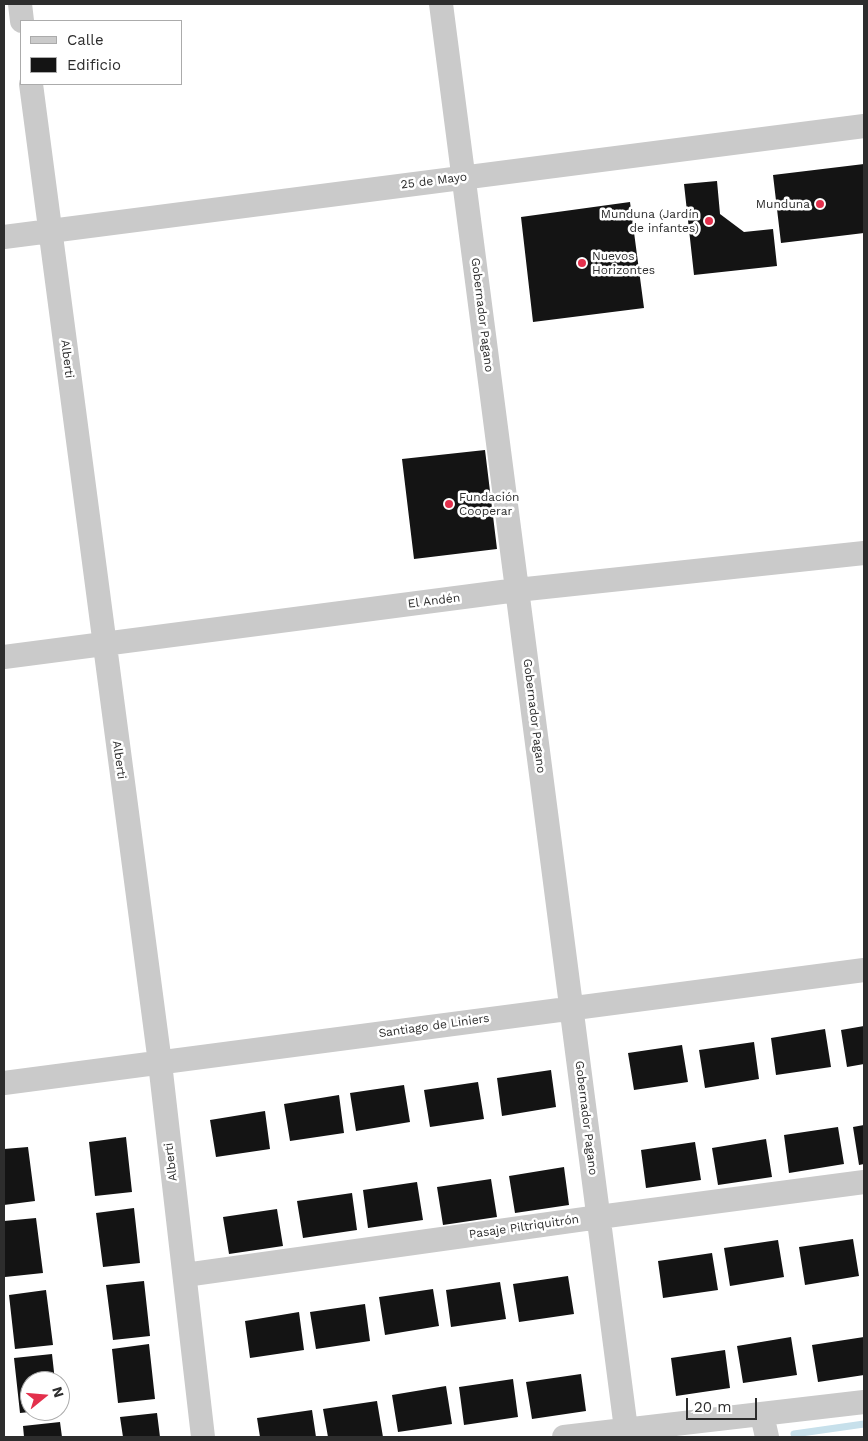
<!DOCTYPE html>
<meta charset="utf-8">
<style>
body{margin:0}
#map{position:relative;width:868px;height:1441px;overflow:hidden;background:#fff;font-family:"Work Sans",sans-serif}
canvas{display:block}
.frame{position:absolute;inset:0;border:5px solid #2d2d2d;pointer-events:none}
.legend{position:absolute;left:20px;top:20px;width:162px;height:65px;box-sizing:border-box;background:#fff;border:1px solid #ababab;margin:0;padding:6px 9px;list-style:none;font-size:15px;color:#2d2d2d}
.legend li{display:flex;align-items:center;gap:10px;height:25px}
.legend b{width:25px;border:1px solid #ababab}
.north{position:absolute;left:20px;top:1371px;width:50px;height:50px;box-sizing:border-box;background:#fff;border:1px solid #ababab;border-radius:50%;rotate:73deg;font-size:14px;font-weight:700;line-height:20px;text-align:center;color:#2d2d2d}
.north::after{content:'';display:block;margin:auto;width:18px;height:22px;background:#e3304c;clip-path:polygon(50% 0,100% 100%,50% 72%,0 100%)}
.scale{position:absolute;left:686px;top:1398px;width:71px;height:22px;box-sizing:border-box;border:2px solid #2d2d2d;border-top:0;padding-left:6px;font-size:15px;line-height:18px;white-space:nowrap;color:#2d2d2d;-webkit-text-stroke:4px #fff;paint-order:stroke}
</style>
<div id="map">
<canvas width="868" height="1441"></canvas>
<div class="frame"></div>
<ul class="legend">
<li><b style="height:6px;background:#cacaca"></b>Calle</li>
<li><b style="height:14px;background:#141414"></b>Edificio</li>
</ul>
<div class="north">N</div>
<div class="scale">20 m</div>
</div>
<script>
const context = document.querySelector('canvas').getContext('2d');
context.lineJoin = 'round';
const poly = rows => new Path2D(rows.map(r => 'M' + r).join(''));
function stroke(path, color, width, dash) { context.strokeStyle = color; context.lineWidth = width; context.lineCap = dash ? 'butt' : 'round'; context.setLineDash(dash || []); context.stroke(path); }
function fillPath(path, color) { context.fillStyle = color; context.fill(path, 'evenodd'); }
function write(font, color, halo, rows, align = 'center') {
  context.font = font + ' "Work Sans",sans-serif'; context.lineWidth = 5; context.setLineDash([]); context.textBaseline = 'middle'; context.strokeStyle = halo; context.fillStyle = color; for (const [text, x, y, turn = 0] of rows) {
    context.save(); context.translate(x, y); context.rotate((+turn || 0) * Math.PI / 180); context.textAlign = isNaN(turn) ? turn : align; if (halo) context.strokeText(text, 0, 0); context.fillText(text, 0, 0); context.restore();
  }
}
stroke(poly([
 [794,1434,864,1424]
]), '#c7e0eb', 7);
fillPath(poly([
 [864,164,864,233,781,243,773,175],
 [717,181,720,214,744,232,773,229,777,266,694,275,684,184],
 [630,202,644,308,533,322,521,217],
 [485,450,497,549,414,559,402,459],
 [864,1026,864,1064,847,1067,841,1030],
 [825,1029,831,1067,776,1075,771,1038],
 [754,1042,759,1079,705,1088,699,1050],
 [682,1045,688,1082,634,1090,628,1053],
 [551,1070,556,1107,502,1116,497,1078],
 [478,1082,484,1119,430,1127,424,1090],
 [404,1085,410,1122,356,1131,350,1093],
 [339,1095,344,1133,290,1141,284,1104],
 [265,1111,270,1149,216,1157,210,1120],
 [864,1125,864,1164,859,1165,853,1127],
 [838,1127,844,1164,789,1173,784,1135],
 [126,1137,132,1192,95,1196,89,1142],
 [766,1139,772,1177,718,1185,712,1148],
 [695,1142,701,1180,646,1188,641,1150],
 [28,1147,35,1201,4,1205,4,1149],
 [564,1167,569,1205,515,1213,509,1176],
 [491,1179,497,1217,443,1225,437,1187],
 [417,1182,423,1220,368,1228,363,1190],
 [352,1193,357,1230,303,1238,297,1201],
 [134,1208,140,1263,103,1267,96,1213],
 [277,1209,283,1246,229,1254,223,1217],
 [36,1218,43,1273,5,1277,4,1221],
 [853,1239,859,1276,805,1285,799,1247],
 [778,1240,784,1277,730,1286,724,1248],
 [712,1253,718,1290,663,1298,658,1261],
 [568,1276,574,1314,519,1322,513,1284],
 [144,1281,150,1336,113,1340,106,1285],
 [500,1282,506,1319,451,1327,446,1290],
 [433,1289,439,1326,385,1335,379,1297],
 [46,1290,53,1345,15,1349,9,1295],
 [365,1304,370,1341,316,1349,310,1312],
 [299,1312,304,1350,250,1358,245,1321],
 [791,1337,797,1375,743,1383,737,1346],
 [864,1337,864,1375,818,1382,812,1345],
 [149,1344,155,1399,118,1403,112,1349],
 [725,1350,730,1388,676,1396,671,1358],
 [52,1354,55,1381,30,1381,30,1412,20,1413,14,1358],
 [581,1374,586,1411,532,1419,526,1382],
 [513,1379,518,1417,464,1425,459,1387],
 [446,1386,452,1424,398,1432,392,1395],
 [377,1401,383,1437,328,1437,323,1409],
 [312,1410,316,1437,260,1437,257,1418],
 [157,1413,160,1437,123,1437,120,1417],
 [60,1422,62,1437,24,1437,23,1426]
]), '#141414');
stroke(poly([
 [20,4,22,21],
 [441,4,626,1429],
 [31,84,160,1063,203,1437],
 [4,237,864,126],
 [4,657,517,590,864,553],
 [4,1083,864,970],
 [185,1275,599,1217,864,1182],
 [762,1415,767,1437],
 [564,1437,864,1402]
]), '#cacaca', 24);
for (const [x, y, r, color] of [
 [820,204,5,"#e3304c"],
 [709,221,5,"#e3304c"],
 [582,263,5,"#e3304c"],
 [449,504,5,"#e3304c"]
]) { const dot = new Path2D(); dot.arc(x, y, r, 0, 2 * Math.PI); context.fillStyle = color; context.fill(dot); stroke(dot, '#fff', 2); }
write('12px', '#2d2d2d', '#fff', [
 ["25 de Mayo",434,181,-7],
 ["Gobernador Pagano",482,315,83],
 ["Alberti",67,359,83],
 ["El Andén",434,601,-7],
 ["Gobernador Pagano",534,716,83],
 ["Alberti",119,760,82],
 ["Santiago de Liniers",434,1026,-8],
 ["Gobernador Pagano",586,1118,83],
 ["Alberti",171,1162,-97],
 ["Pasaje Piltriquitrón",524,1227,-8]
]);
write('12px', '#2d2d2d', '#fff', [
 ["Munduna",810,204],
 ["Munduna (Jardín",699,214],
 ["de infantes)",699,228],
 ["Nuevos",592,256,"left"],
 ["Horizontes",592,270,"left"],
 ["Fundación",459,497,"left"],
 ["Cooperar",459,511,"left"]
], 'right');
</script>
